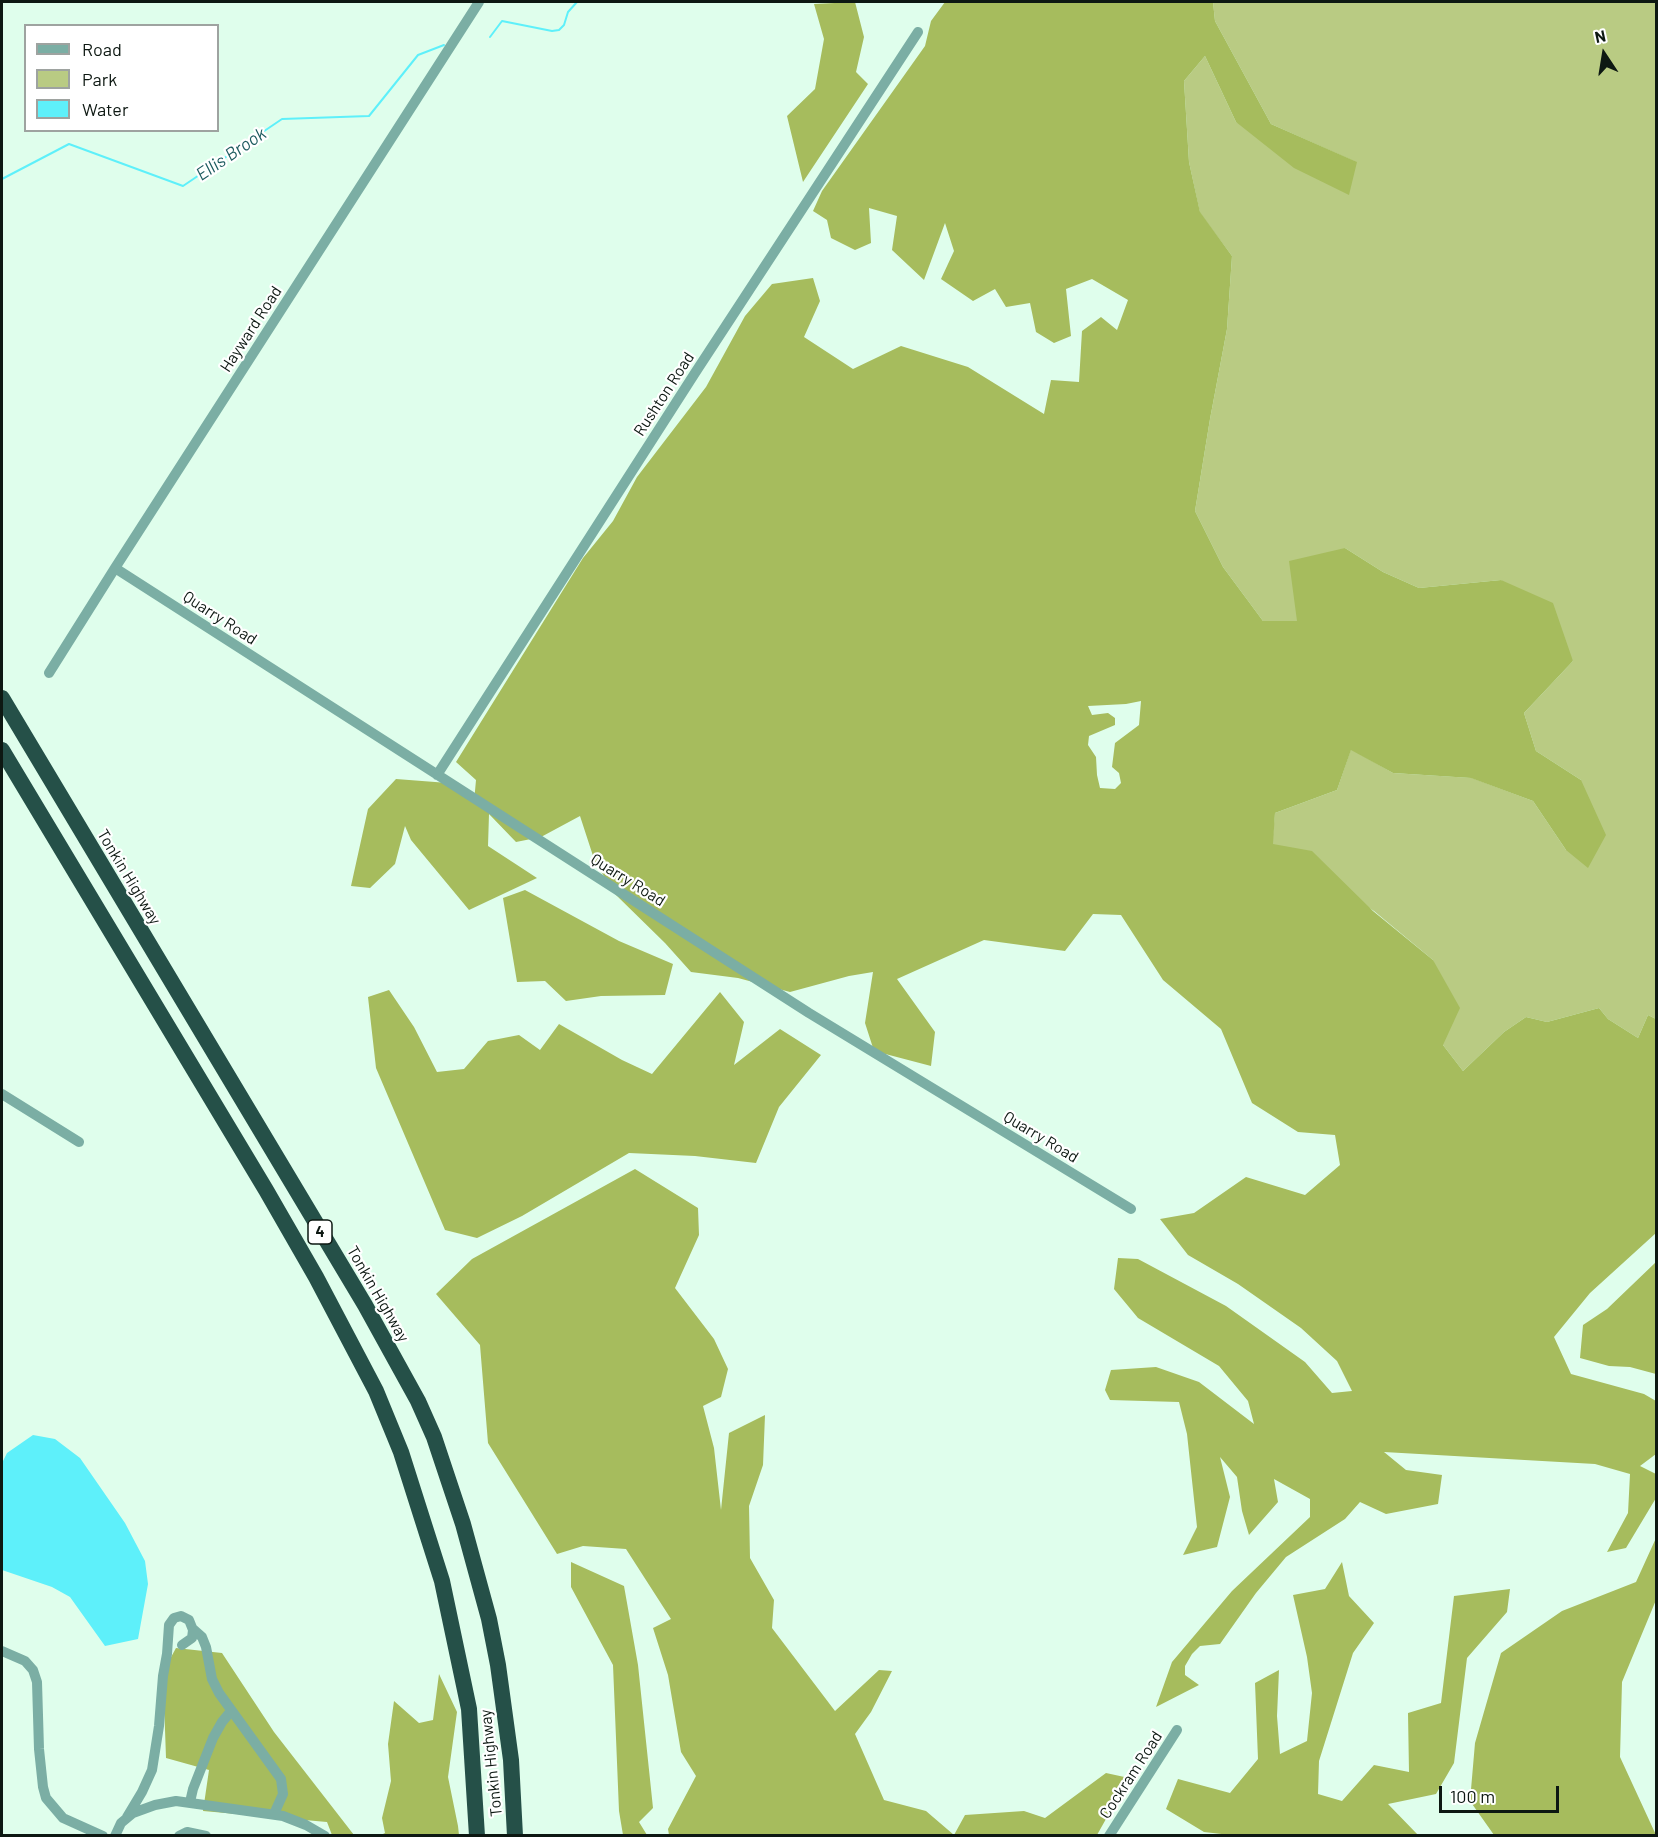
<!DOCTYPE html>
<style>
body{margin:0}
#map{position:relative;width:1658px;height:1837px;overflow:hidden;background:#dffeec;font-family:Barlow,sans-serif}
canvas{display:block}
.frame{position:absolute;inset:0;border:3px solid #0d1812;pointer-events:none}
.legend{position:absolute;left:24px;top:24px;width:195px;height:108px;box-sizing:border-box;background:#fff;border:2px solid #9ea3a0;margin:0;padding:8px 10px;list-style:none;font-size:18px;color:#0d1812}
.legend li{display:flex;align-items:center;gap:12px;height:30px}
.legend b{width:30px;border:2px solid #9ea3a0}
.north{position:absolute;left:1574px;top:24px;width:60px;height:60px;-webkit-text-stroke:4px #fff;paint-order:stroke;rotate:348deg;font-size:16px;font-weight:700;line-height:24px;text-align:center;color:#0d1812}
.north::after{content:'';display:block;margin:auto;width:21px;height:27px;background:#0d1812;clip-path:polygon(50% 0,100% 100%,50% 72%,0 100%)}
.scale{position:absolute;left:1439px;top:1786px;width:120px;height:27px;box-sizing:border-box;border:3px solid #0d1812;border-top:0;padding-left:8px;font-size:18px;line-height:21px;white-space:nowrap;color:#0d1812;-webkit-text-stroke:4px #fff;paint-order:stroke}
</style>
<div id="map">
<canvas width="1658" height="1837"></canvas>
<div class="frame"></div>
<ul class="legend">
<li><b style="height:8px;background:#7baea4"></b>Road</li>
<li><b style="height:16px;background:#b9cb83"></b>Park</li>
<li><b style="height:16px;background:#5ef0fa"></b>Water</li>
</ul>
<div class="north">N</div>
<div class="scale">100 m</div>
</div>
<script>
const context = document.querySelector('canvas').getContext('2d');
context.lineJoin = 'round';
function fillPath(path, color) { context.fillStyle = color; context.fill(path, 'evenodd'); }
const poly = rows => new Path2D(rows.map(r => 'M' + r).join(''));
function stroke(path, color, width, dash) { context.strokeStyle = color; context.lineWidth = width; context.lineCap = dash ? 'butt' : 'round'; context.setLineDash(dash || []); context.stroke(path); }
function write(font, color, halo, rows, align = 'center') {
  context.font = font + ' Barlow,sans-serif'; context.lineWidth = 4.5; context.setLineDash([]); context.textBaseline = 'middle'; context.strokeStyle = halo; context.fillStyle = color; for (const [text, x, y, turn = 0] of rows) {
    context.save(); context.translate(x, y); context.rotate((+turn || 0) * Math.PI / 180); context.textAlign = isNaN(turn) ? turn : align; if (halo) context.strokeText(text, 0, 0); context.fillText(text, 0, 0); context.restore();
  }
}
fillPath(poly([
 [1213,2,1656,2,1656,1019,1648,1015,1638,1038,1608,1019,1599,1008,1547,1022,1526,1017,1504,1032,1463,1071,1443,1045,1433,960,1374,911,1272,845,1275,813,1337,790,1351,749,1393,773,1472,778,1533,801,1566,850,1581,780,1536,751,1524,713,1573,661,1501,580,1419,588,1383,572,1345,548,1298,622,1263,621,1223,567,1195,511,1210,419,1227,329,1232,256,1200,213,1189,162,1184,81,1205,56,1236,122,1356,162,1271,124,1215,21]
]), '#b9cb83');
fillPath(poly([
 [855,2,864,37,856,72,868,84,803,182,787,116,815,89,824,39,814,4],
 [945,2,1213,2,1215,21,1271,124,1357,162,1349,195,1294,168,1236,122,1205,56,1184,81,1189,162,1200,212,1232,256,1227,329,1210,419,1195,511,1223,567,1263,621,1297,621,1289,561,1345,548,1383,572,1419,588,1501,580,1553,603,1573,661,1524,713,1536,751,1581,780,1606,835,1588,868,1566,850,1533,801,1471,778,1393,773,1351,750,1337,790,1275,813,1273,844,1312,851,1373,911,1433,960,1460,1008,1443,1045,1463,1071,1504,1032,1526,1017,1547,1022,1599,1008,1608,1019,1638,1038,1648,1015,1656,1019,1656,1233,1590,1293,1554,1337,1571,1374,1644,1394,1656,1401,1656,1454,1640,1466,1656,1474,1656,1498,1626,1548,1607,1552,1628,1513,1630,1474,1595,1464,1384,1452,1406,1470,1442,1475,1438,1504,1386,1514,1360,1502,1345,1519,1286,1557,1256,1593,1220,1644,1200,1646,1192,1654,1185,1666,1185,1675,1199,1685,1156,1707,1172,1662,1232,1591,1310,1517,1310,1499,1274,1479,1278,1502,1249,1535,1242,1511,1237,1477,1220,1457,1230,1497,1217,1547,1183,1555,1197,1527,1187,1434,1179,1402,1110,1400,1105,1390,1111,1370,1156,1367,1199,1382,1254,1424,1248,1401,1219,1366,1138,1318,1114,1289,1118,1258,1138,1259,1226,1306,1305,1362,1332,1393,1352,1391,1337,1361,1301,1328,1238,1284,1188,1255,1160,1219,1194,1213,1246,1177,1305,1195,1340,1165,1335,1135,1298,1132,1252,1103,1221,1029,1163,980,1121,915,1093,914,1065,951,984,940,897,979,935,1032,931,1066,874,1051,865,1023,873,972,849,976,790,992,738,978,691,972,665,943,616,895,595,862,580,816,541,837,516,842,489,814,488,846,537,878,469,910,411,840,405,826,395,864,370,888,351,886,368,809,396,779,448,783,474,802,476,780,456,762,583,558,613,521,637,477,706,387,745,316,772,284,813,278,820,301,804,337,853,369,901,346,968,367,1044,414,1051,380,1079,382,1082,331,1101,317,1117,330,1128,300,1092,279,1066,289,1071,336,1054,343,1036,332,1030,303,1006,307,995,289,973,301,941,279,954,251,945,223,924,280,892,250,897,216,869,208,871,243,855,250,831,238,827,220,813,211,822,191,925,46,931,21],
 [1141,701,1139,725,1115,743,1112,767,1119,773,1121,783,1115,789,1100,788,1097,775,1096,757,1088,745,1089,736,1115,725,1115,718,1108,713,1092,715,1088,706,1126,704],
 [525,890,619,941,673,964,665,995,601,996,566,1001,545,981,517,982,503,898],
 [389,990,414,1027,437,1072,464,1069,488,1041,519,1035,540,1050,559,1024,622,1060,652,1074,720,992,744,1022,734,1065,780,1029,821,1055,779,1107,756,1163,695,1156,629,1153,522,1216,477,1238,445,1230,376,1068,368,997],
 [635,1169,698,1208,699,1235,675,1288,714,1339,728,1369,721,1397,703,1406,714,1448,721,1510,729,1433,765,1415,763,1465,749,1506,750,1558,774,1600,772,1628,835,1711,879,1670,892,1671,871,1712,855,1734,884,1800,926,1811,954,1835,965,1815,1024,1811,1045,1818,1106,1773,1129,1778,1097,1835,669,1835,668,1829,696,1776,681,1752,668,1675,653,1628,671,1619,626,1549,583,1546,557,1554,488,1443,480,1345,436,1294,472,1259],
 [1656,1262,1656,1374,1630,1367,1609,1366,1580,1358,1583,1325,1607,1309],
 [1656,1538,1656,1600,1622,1682,1620,1757,1656,1835,1494,1835,1470,1801,1475,1743,1501,1653,1562,1611,1636,1582],
 [571,1562,624,1586,638,1665,653,1808,639,1822,647,1835,623,1835,619,1811,613,1665,571,1587],
 [1342,1562,1349,1596,1374,1623,1353,1653,1319,1761,1318,1794,1342,1801,1374,1765,1409,1772,1408,1713,1441,1703,1454,1596,1510,1589,1507,1612,1467,1658,1454,1763,1436,1794,1388,1804,1418,1835,1239,1836,1204,1832,1166,1809,1178,1779,1230,1793,1258,1759,1255,1683,1279,1670,1277,1716,1280,1754,1307,1741,1312,1693,1307,1657,1293,1595,1325,1589],
 [176,1648,222,1653,274,1732,354,1835,332,1835,327,1822,203,1811,209,1770,166,1758,163,1672],
 [439,1674,457,1712,448,1777,458,1826,459,1835,381,1835,385,1833,382,1818,391,1781,388,1744,394,1701,419,1723,433,1720]
]), '#a6bc5d');
fillPath(poly([
 [33,1435,55,1439,80,1458,125,1523,145,1561,148,1584,138,1639,105,1646,70,1597,52,1587,2,1570,2,1463,7,1453]
]), '#5ef0fa');
stroke(poly([
 [490,37,502,21,552,31,559,30,564,25,568,12,577,2],
 [2,179,69,144,183,186,282,119,369,116,418,55,444,45]
]), '#5ef0fa', 2);
stroke(poly([
 [115,568,809,1013,1131,1209],
 [49,673,115,568,479,2],
 [437,775,695,373,918,32],
 [2,1094,79,1142],
 [193,1629,202,1637,206,1647,212,1679,219,1693,281,1779,283,1794,274,1814],
 [2,1651,25,1661,33,1670,37,1682,39,1749,43,1787,46,1798,63,1818,103,1836],
 [190,1802,193,1789,213,1738,222,1722,231,1711],
 [127,1817,142,1792,152,1770,159,1726,163,1676,167,1654,169,1625,174,1618,181,1616,189,1620,193,1630,192,1638,182,1645],
 [115,1836,121,1823,133,1813,155,1805,176,1801,283,1816,306,1825,325,1836],
 [179,1836,187,1832,206,1836],
 [1109,1836,1177,1730]
]), '#7baea4', 10);
stroke(poly([
 [2,698,365,1305,418,1401,434,1437,463,1524,489,1619,498,1665,511,1760,515,1836],
 [2,750,266,1190,316,1277,376,1391,401,1452,442,1581,469,1709,477,1836]
]), '#255048', 16);
for (const [x, y, w] of [
 [320,1232,24]
]) { const box = new Path2D(); box.roundRect(x - w / 2, y - 12, w, 24, 4.5); context.fillStyle = '#fff'; context.fill(box); stroke(box, '#0d1812', 1.5); }
write('bold 15px', '#0d1812', null, [
 ["4",320,1232]
]);
write('16px', '#0d1812', '#fff', [
 ["Hayward Road",251,329,-57],
 ["Rushton Road",664,394,-57],
 ["Quarry Road",220,618,33],
 ["Tonkin Highway",129,877,59],
 ["Quarry Road",628,880,32],
 ["Quarry Road",1041,1137,31],
 ["Tonkin Highway",378,1294,60],
 ["Tonkin Highway",491,1763,-96],
 ["Cockram Road",1131,1775,-57]
]);
write('italic 18px', '#1d5b5f', '#fff', [
 ["Ellis Brook",231,154,-34]
]);
</script>
